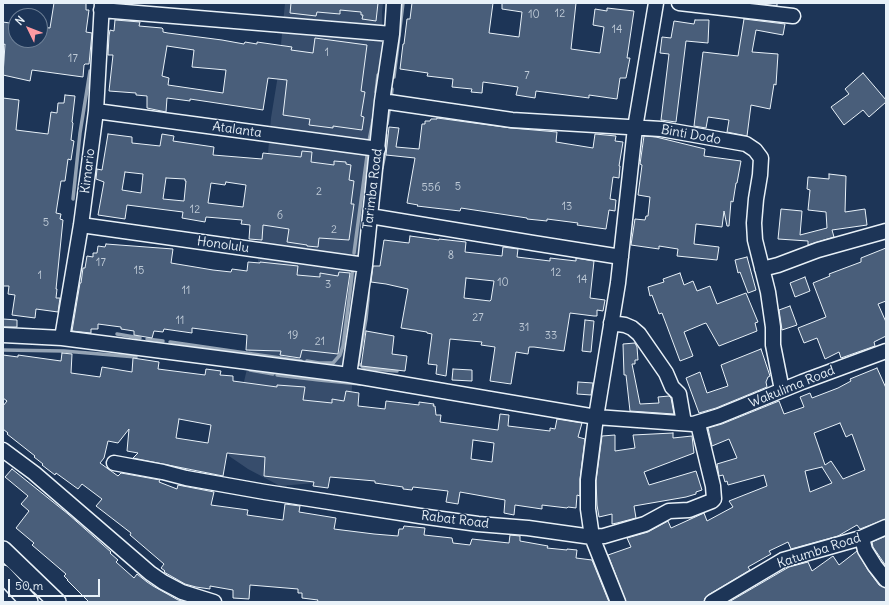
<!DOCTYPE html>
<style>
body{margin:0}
#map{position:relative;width:889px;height:605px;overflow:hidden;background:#1d3557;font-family:Delius,sans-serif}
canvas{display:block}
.frame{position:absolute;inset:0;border:4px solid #e8f1f8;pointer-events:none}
.north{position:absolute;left:8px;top:8px;width:40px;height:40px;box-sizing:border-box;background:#1d3557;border:1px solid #6e8097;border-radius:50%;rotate:313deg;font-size:11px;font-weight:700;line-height:16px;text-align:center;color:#e8f1f8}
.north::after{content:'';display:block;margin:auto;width:14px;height:18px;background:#ff9aa2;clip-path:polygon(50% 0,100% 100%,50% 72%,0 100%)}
.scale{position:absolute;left:8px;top:579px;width:92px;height:18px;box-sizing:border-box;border:2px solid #e8f1f8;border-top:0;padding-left:5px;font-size:12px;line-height:14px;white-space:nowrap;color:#e8f1f8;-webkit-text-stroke:3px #1d3557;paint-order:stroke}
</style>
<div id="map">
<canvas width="889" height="605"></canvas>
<div class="frame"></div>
<div class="north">N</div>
<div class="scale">50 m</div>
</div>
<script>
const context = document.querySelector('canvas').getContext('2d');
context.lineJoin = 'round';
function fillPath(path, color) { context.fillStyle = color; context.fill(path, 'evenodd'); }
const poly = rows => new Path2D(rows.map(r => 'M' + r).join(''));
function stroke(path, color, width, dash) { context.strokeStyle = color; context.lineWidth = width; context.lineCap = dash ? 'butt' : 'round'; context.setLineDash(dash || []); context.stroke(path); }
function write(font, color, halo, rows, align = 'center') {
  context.font = font + ' Delius,sans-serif'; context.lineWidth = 3; context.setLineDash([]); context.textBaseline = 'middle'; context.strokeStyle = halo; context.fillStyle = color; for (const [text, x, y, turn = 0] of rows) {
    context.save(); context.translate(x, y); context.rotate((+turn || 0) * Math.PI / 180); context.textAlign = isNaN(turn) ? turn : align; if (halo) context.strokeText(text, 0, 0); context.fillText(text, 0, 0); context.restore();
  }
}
fillPath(poly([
 [285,3,383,3,382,12,383,56,386,90,386,137,383,183,375,222,355,355,351,398,327,482,280,486,248,469,229,456,235,419,247,369,263,212,271,118,278,75]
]), '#374d6c');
stroke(poly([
 [394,77,403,3],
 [376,92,378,75],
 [391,99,392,89],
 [387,124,390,105],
 [369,141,373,120],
 [382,168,386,149,386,135],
 [73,199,80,133,90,71],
 [354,253,367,156],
 [368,290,368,298,366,319,358,363,363,367,373,369,397,371],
 [117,334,140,338],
 [147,339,163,341],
 [170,342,301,361],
 [3,350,64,351,136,357],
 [307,361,319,363,333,363,340,355,343,346,350,292,353,266],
 [250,370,273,374],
 [277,375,319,380,360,384]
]), '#95a4b5', 3.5);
const building = poly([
 [54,3,86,3,86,10,89,10,86,32,92,33,89,64,85,64,84,65,83,77,32,70,30,81,3,75,5,44,3,45,3,22,16,24,16,40,40,40,40,27,50,28,54,3],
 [291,3,378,3,376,21,362,19,363,15,361,15,361,12,340,10,340,14,317,12,316,16,290,13,291,3],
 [412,3,493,3,489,33,519,37,522,12,502,9,502,3,576,3,571,49,600,53,604,27,593,25,595,9,607,11,607,8,634,11,627,58,630,58,626,78,620,78,617,99,589,95,589,98,536,91,535,98,516,95,518,87,483,82,482,93,471,92,472,89,452,87,453,79,427,76,428,73,400,69,403,44,404,44,407,19,410,19,412,3],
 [754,3,777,3,777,6,754,3],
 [744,19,785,24,783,35,756,30,752,52,778,54,776,85,774,84,770,109,751,105,747,136,727,132,729,120,708,117,706,128,694,126,703,52,738,56,744,19],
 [115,20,140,22,139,26,162,28,163,29,163,32,168,33,222,40,244,44,245,42,257,44,257,42,292,47,291,50,313,53,315,38,367,45,361,91,365,92,361,116,364,117,362,130,333,126,333,128,309,125,310,119,283,115,287,80,268,78,263,110,190,99,190,101,167,98,166,112,147,108,147,96,136,95,136,93,109,91,113,55,108,55,109,36,110,30,114,31,115,20],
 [167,46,194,50,192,67,226,70,223,93,168,85,169,78,162,76,167,46],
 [695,20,709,20,708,43,686,41,676,122,661,120,669,54,660,53,662,37,671,38,674,21,694,24,695,20],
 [863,73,886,100,886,102,869,117,863,110,844,125,831,107,849,94,845,89,863,73],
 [65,95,75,96,72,122,73,123,71,140,74,141,71,160,68,159,65,181,61,181,56,213,61,214,60,219,63,220,56,289,57,289,56,298,60,298,58,312,36,309,35,318,12,315,15,295,8,294,9,286,3,286,3,98,19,100,16,130,48,134,51,112,57,113,58,103,64,103,65,95],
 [437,118,511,128,557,132,556,142,593,148,595,134,616,136,615,141,623,142,619,166,620,166,619,178,613,177,610,199,616,200,615,211,609,210,606,229,577,225,578,223,547,219,547,221,527,219,527,218,461,208,460,211,417,206,418,205,407,203,415,158,386,155,389,127,399,128,396,147,419,149,422,124,425,124,425,121,430,121,431,119,437,119,437,118],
 [108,134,132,137,132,143,160,146,162,134,174,136,173,141,214,147,213,155,262,159,263,153,301,157,302,151,312,152,311,162,334,165,334,161,346,162,346,164,351,165,349,180,354,181,351,204,354,204,349,240,319,238,318,247,307,246,307,245,287,242,289,229,263,225,262,240,249,239,250,225,241,224,242,220,206,217,205,222,182,218,183,212,127,205,125,219,98,215,104,182,96,179,97,169,102,170,108,134],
 [125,172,143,174,141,193,122,190,125,172],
 [166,178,185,179,185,181,186,181,184,201,163,199,166,178],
 [226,182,246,185,243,207,208,203,211,183,225,185,226,182],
 [644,136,656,137,705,149,704,156,741,161,737,183,736,183,733,202,731,201,729,226,727,226,724,211,722,227,696,224,694,244,719,247,717,260,677,256,678,249,659,246,659,249,631,245,635,219,645,220,646,216,648,216,650,197,638,195,642,165,640,164,644,136],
 [829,174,846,176,845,212,865,209,867,225,832,230,834,237,808,245,808,241,778,239,781,209,802,211,800,235,827,228,826,212,808,210,810,190,807,189,808,177,829,179,829,174],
 [410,236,439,240,439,239,466,242,465,252,502,256,503,247,518,249,517,257,550,261,550,258,576,261,576,258,594,261,590,298,605,300,603,311,597,310,597,316,594,316,570,313,564,351,534,347,529,347,528,354,516,352,511,384,490,381,495,347,481,345,482,342,450,339,446,376,436,374,437,365,428,364,432,334,427,333,427,332,401,328,408,289,386,284,371,282,373,266,380,266,384,240,409,243,410,236],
 [466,278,494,281,491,300,490,301,464,298,466,278],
 [106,244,173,249,171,263,213,270,231,272,232,269,247,271,248,262,260,263,260,262,298,266,297,275,320,277,320,273,338,276,339,272,350,273,338,354,302,350,300,358,280,355,281,351,246,350,247,335,192,328,192,333,164,329,163,332,154,331,152,338,134,335,134,331,121,329,121,327,98,324,98,329,91,329,91,333,72,331,80,283,81,283,83,268,85,268,87,256,93,257,93,253,97,253,98,246,105,247,106,244],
 [886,248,886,301,878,304,886,322,886,336,874,342,875,346,841,358,839,352,825,359,817,338,804,343,798,328,826,317,813,283,830,276,829,274,861,262,861,258,886,248],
 [747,257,756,290,748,293,740,272,738,273,735,260,747,257],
 [680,273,684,285,693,281,697,291,710,286,717,304,746,293,758,322,755,323,757,331,719,346,706,323,703,324,684,332,693,356,680,361,662,313,659,314,652,295,650,296,648,287,664,282,663,279,680,273],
 [805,277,810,291,795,297,790,283,805,277],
 [790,306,797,325,782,330,779,310,790,306],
 [3,319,17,320,17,327,3,327,3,319],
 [585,320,594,321,591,352,582,351,585,320],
 [366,331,394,336,392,354,407,356,405,371,361,366,366,331],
 [635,343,637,347,638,360,635,360,635,364,632,364,640,404,659,403,658,397,669,396,671,398,674,414,630,411,626,375,624,375,623,344,635,343],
 [761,349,770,376,768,377,766,382,767,387,716,408,699,413,686,378,700,372,707,393,728,386,721,365,761,349],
 [62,353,72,354,71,373,100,377,102,367,132,372,133,358,159,362,158,369,205,375,206,369,221,371,220,375,233,376,233,381,277,387,277,385,305,387,303,400,332,403,332,399,344,401,346,391,359,393,358,406,385,409,386,401,419,405,419,402,434,404,433,406,435,406,436,415,441,415,440,422,498,430,500,414,509,415,508,426,550,431,550,428,555,429,557,419,582,423,578,437,585,439,580,479,580,496,577,495,576,508,568,507,567,508,542,505,542,509,515,505,514,515,504,513,505,500,460,492,458,504,446,502,448,491,413,487,412,490,403,489,403,487,375,483,375,481,330,477,328,488,313,486,314,482,264,476,265,457,227,453,223,476,133,458,138,453,127,451,129,429,118,443,108,441,104,458,100,463,118,476,121,473,160,480,159,482,177,489,178,485,214,492,211,505,248,510,247,515,283,520,285,504,300,506,299,512,336,518,334,529,374,534,398,536,399,529,403,529,404,526,425,528,424,535,452,538,453,543,470,545,472,539,509,543,510,535,520,536,520,541,548,546,547,548,567,550,567,549,577,550,576,558,592,560,609,602,317,602,318,600,302,598,302,593,298,593,298,589,250,585,249,599,233,598,233,590,210,586,210,589,196,587,185,584,164,572,165,571,161,568,164,564,130,535,131,533,96,506,102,499,82,484,78,489,56,473,55,475,42,465,43,464,34,457,35,456,7,434,8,433,3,429,3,406,7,401,3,398,3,355,18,357,18,355,61,361,62,353],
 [179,419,211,425,208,443,176,438,179,419],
 [473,440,494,443,492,462,471,459,473,440],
 [877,368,886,388,886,519,860,529,857,525,838,536,791,549,788,542,769,551,771,554,748,567,750,570,708,595,705,598,704,602,626,602,608,555,631,547,627,538,648,532,668,521,671,528,704,513,707,521,733,507,729,501,767,486,764,475,728,485,727,481,725,482,723,475,719,476,717,464,737,458,729,439,712,446,708,428,722,424,779,401,784,414,804,407,800,397,810,393,812,398,838,388,851,381,850,379,877,368],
 [840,423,846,437,852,434,865,470,843,479,831,461,825,465,814,433,840,423],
 [822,467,832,483,810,492,805,471,822,467],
 [453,369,472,370,472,381,452,380,453,369],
 [578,382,593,383,591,395,577,394,578,382],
 [673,433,673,438,692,436,694,453,644,472,649,485,696,471,702,490,696,492,696,494,686,497,634,506,636,518,617,523,612,524,612,514,599,517,597,505,596,481,602,436,615,435,615,451,635,448,633,435,673,433],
 [12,469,68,514,111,552,110,553,118,560,116,562,134,578,137,574,147,582,153,586,178,600,186,602,89,602,67,580,68,580,64,576,66,574,32,545,34,543,16,528,29,511,21,504,28,496,5,477,12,469],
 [886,536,886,566,873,547,872,542,886,536],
 [857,551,868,570,879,585,886,588,886,602,729,602,789,567,808,562,812,571,833,556,839,565,857,551]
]);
fillPath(building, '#495e7a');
stroke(building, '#e8f1f8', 1);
const minor = poly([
 [679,3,793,16],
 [101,10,392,34],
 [382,101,512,120,661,129,746,144,755,150,761,158,760,175,756,199,754,223,755,240,768,292,773,327,773,345,782,390],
 [96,111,378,149],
 [370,216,533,243,621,257],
 [81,225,365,265],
 [762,269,778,265,818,250,886,231],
 [611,323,625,325,632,328,639,334,666,373,672,387,679,394,684,423],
 [3,335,62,338,349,375,596,417,693,424,719,416,802,382,886,351],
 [62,338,81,225,96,111,102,3],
 [349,375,365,265,382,101,392,34,394,3],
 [3,450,34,473,150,573,163,582,182,592,214,602],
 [114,463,163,472,186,478,265,492,420,516,478,524,528,528,592,537,604,536,645,524,669,511,689,510,712,501,714,499,713,486,698,424],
 [862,538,865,550,875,566,886,580],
 [618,602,592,537,588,509,588,480,596,417,618,283,635,128,656,3],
 [712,602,783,560,861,538,886,527]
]);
const major = poly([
 [3,550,57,602],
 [3,574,29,602]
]);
stroke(minor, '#e8f1f8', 17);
stroke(major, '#e8f1f8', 20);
stroke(minor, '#1d3557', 14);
stroke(major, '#1d3557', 17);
write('11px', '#c0ccd8', null, [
 ["12",560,14],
 ["10",534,15],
 ["14",617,30],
 ["1",327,53],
 ["17",73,59],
 ["7",527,76],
 ["5",458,187],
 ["556",431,188],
 ["2",319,192],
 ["13",567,207],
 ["12",195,210],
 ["6",280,216],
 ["5",46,223],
 ["2",334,230],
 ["8",451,256],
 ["17",101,263],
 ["15",139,271],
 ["12",556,273],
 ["1",40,276],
 ["14",582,280],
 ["10",503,283],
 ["3",328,285],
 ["11",186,291],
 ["27",478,318],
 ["11",180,321],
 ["31",524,328],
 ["19",293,336],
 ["33",551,336],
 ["21",320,342]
]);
write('13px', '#e8f1f8', '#1d3557', [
 ["Atalanta",237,130,8],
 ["Binti Dodo",691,135,10],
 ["Kimario",88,171,-83],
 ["Tarimba Road",373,189,-83],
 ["Honolulu",223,245,8],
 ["Wakulima Road",792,387,-22],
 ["Rabat Road",455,520,7],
 ["Katumba Road",819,551,-18]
]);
</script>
